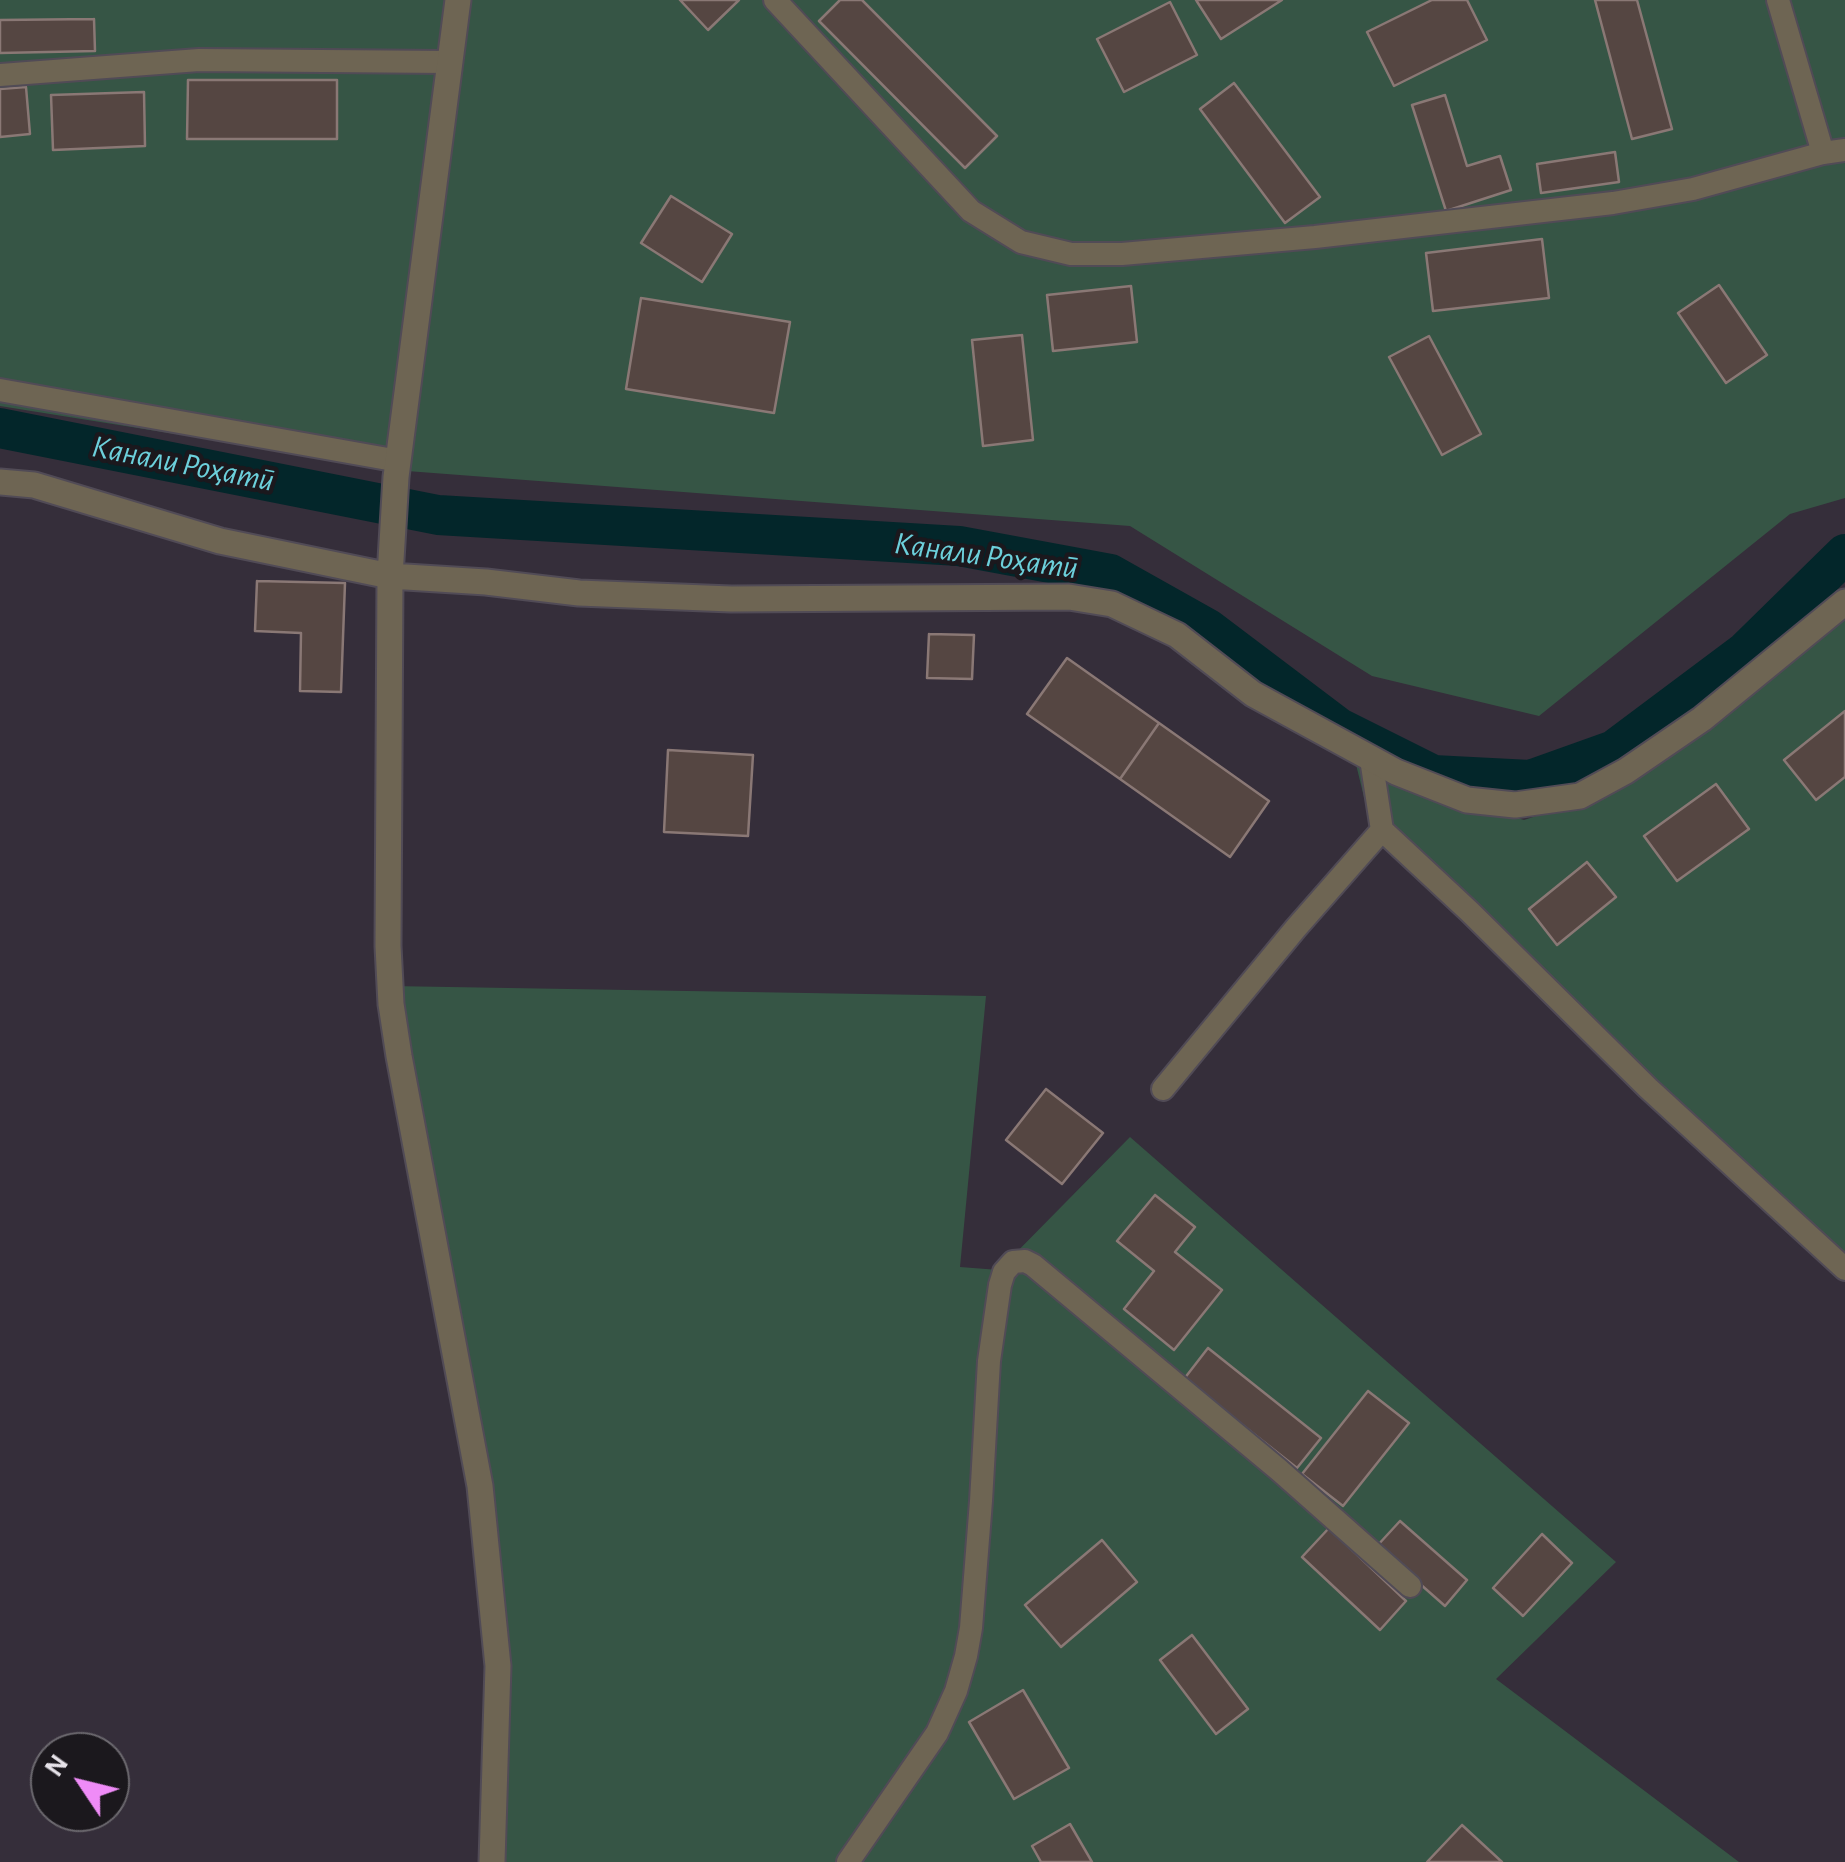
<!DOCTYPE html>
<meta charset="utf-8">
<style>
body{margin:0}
#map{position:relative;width:1845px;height:1862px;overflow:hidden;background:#352e3a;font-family:"Alegreya Sans",sans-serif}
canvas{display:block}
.north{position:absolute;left:30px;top:1732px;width:100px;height:100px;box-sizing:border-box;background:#1b181d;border:2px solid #6c696f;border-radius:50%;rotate:305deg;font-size:28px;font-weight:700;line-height:40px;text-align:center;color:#e6e2e9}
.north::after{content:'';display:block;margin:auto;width:35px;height:45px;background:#ef8bf7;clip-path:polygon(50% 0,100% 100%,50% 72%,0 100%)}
</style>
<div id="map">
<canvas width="1845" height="1862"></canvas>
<div class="north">N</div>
</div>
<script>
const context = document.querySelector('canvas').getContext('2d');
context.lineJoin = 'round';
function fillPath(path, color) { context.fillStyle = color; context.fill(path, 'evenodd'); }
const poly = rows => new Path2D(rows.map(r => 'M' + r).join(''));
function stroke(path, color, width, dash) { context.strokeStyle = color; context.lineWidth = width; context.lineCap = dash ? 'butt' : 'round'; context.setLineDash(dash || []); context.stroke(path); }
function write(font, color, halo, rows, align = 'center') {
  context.font = font + ' "Alegreya Sans",sans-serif'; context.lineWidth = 9; context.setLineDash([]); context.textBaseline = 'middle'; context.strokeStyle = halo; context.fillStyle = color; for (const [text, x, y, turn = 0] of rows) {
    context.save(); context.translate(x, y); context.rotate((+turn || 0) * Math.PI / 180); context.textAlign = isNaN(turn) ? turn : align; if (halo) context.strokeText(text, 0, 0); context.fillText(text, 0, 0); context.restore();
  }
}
fillPath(poly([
 [0,0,1845,0,1845,498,1790,514,1539,716,1372,676,1130,526,407,471,0,406],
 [1845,604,1845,1277,1372,830,1352,748,1408,785,1524,820,1612,791],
 [390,986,986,996,960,1267,999,1270,1130,1137,1616,1562,1496,1679,1739,1862,505,1862,503,1701]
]), '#365545');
stroke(poly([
 [0,428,438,515,959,546,1110,574,1208,629,1339,728,1433,775,1530,780,1614,750,1745,652,1845,554]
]), '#03262a', 40);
const building = poly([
 [680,0,739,0,708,30,680,0],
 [840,0,862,0,997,136,965,168,819,21,840,0],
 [1196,0,1282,0,1221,39,1196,0],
 [1432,0,1467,0,1487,40,1394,86,1367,32,1432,0],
 [1595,0,1637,0,1672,129,1632,139,1595,0],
 [1170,2,1197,55,1124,92,1097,39,1170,2],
 [94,19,95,51,0,53,0,20,94,19],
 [188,80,337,80,337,139,187,139,188,80],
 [1234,83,1320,197,1285,223,1200,109,1234,83],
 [26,87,30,134,0,137,0,89,26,87],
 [144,92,145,146,53,150,51,95,144,92],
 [1445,95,1467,166,1500,156,1511,190,1446,211,1412,105,1445,95],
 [1615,152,1619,182,1541,193,1537,164,1615,152],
 [671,196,732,234,702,282,641,243,671,196],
 [1542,239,1549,298,1433,311,1426,253,1542,239],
 [1719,285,1767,355,1726,383,1678,313,1719,285],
 [1131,286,1137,342,1053,351,1047,295,1131,286],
 [641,298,790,322,774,413,626,389,641,298],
 [1022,335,1033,440,983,446,972,340,1022,335],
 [1429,336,1481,434,1442,455,1389,357,1429,336],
 [257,581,345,583,341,692,300,691,301,633,255,631,257,581],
 [929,634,974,635,972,679,927,678,929,634],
 [1067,658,1159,723,1120,779,1027,714,1067,658],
 [1845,711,1845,777,1816,800,1784,760,1845,711],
 [1159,723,1269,801,1230,857,1120,779,1159,723],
 [668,750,753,755,748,836,664,832,668,750],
 [1716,784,1749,829,1677,881,1644,836,1716,784],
 [1587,862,1616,897,1557,945,1529,909,1587,862],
 [1046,1089,1103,1133,1062,1184,1006,1140,1046,1089],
 [1155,1195,1195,1227,1175,1252,1222,1290,1174,1350,1124,1309,1154,1271,1117,1241,1155,1195],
 [1208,1348,1321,1438,1297,1468,1184,1379,1208,1348],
 [1368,1391,1409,1423,1343,1506,1302,1474,1368,1391],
 [1400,1521,1467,1580,1445,1606,1377,1546,1400,1521],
 [1329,1528,1406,1601,1380,1630,1302,1557,1329,1528],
 [1542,1534,1572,1563,1523,1616,1493,1588,1542,1534],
 [1102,1540,1137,1582,1061,1647,1025,1605,1102,1540],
 [1192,1635,1248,1709,1216,1734,1160,1660,1192,1635],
 [1023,1690,1069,1768,1014,1799,969,1722,1023,1690],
 [1070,1824,1092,1862,1041,1862,1032,1846,1070,1824],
 [1462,1825,1502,1862,1427,1862,1462,1825]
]);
fillPath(building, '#554642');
stroke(building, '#8a7875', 2.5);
const service = poly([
 [775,0,971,211,1021,242,1071,254,1122,254,1315,237,1613,203,1693,189,1823,153,1845,150],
 [1778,0,1823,153],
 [0,75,199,60,448,62],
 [0,390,399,461],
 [1371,759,1382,830,1470,912,1648,1088,1845,1269],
 [1163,1089,1296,928,1382,830],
 [848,1862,937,1733,956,1691,966,1656,971,1628,981,1501,989,1361,1000,1285,1004,1272,1013,1262,1025,1261,1033,1265,1279,1470,1410,1586]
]);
const minor = poly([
 [458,0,396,477,390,576,388,946,391,1004,399,1056,480,1486,498,1666,492,1862],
 [0,482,34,485,220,541,390,576,486,582,579,593,731,599,1069,597,1112,604,1177,635,1253,694,1396,772,1467,800,1515,805,1580,796,1626,771,1702,719,1845,602]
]);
stroke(service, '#514b56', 26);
stroke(minor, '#514b56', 29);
stroke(service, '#6e6553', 22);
stroke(minor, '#6e6553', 25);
write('italic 32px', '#6cd0db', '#1b181d', [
 ["Канали Роҳатӣ",183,464,11],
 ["Канали Роҳатӣ",986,556,8]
]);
</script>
